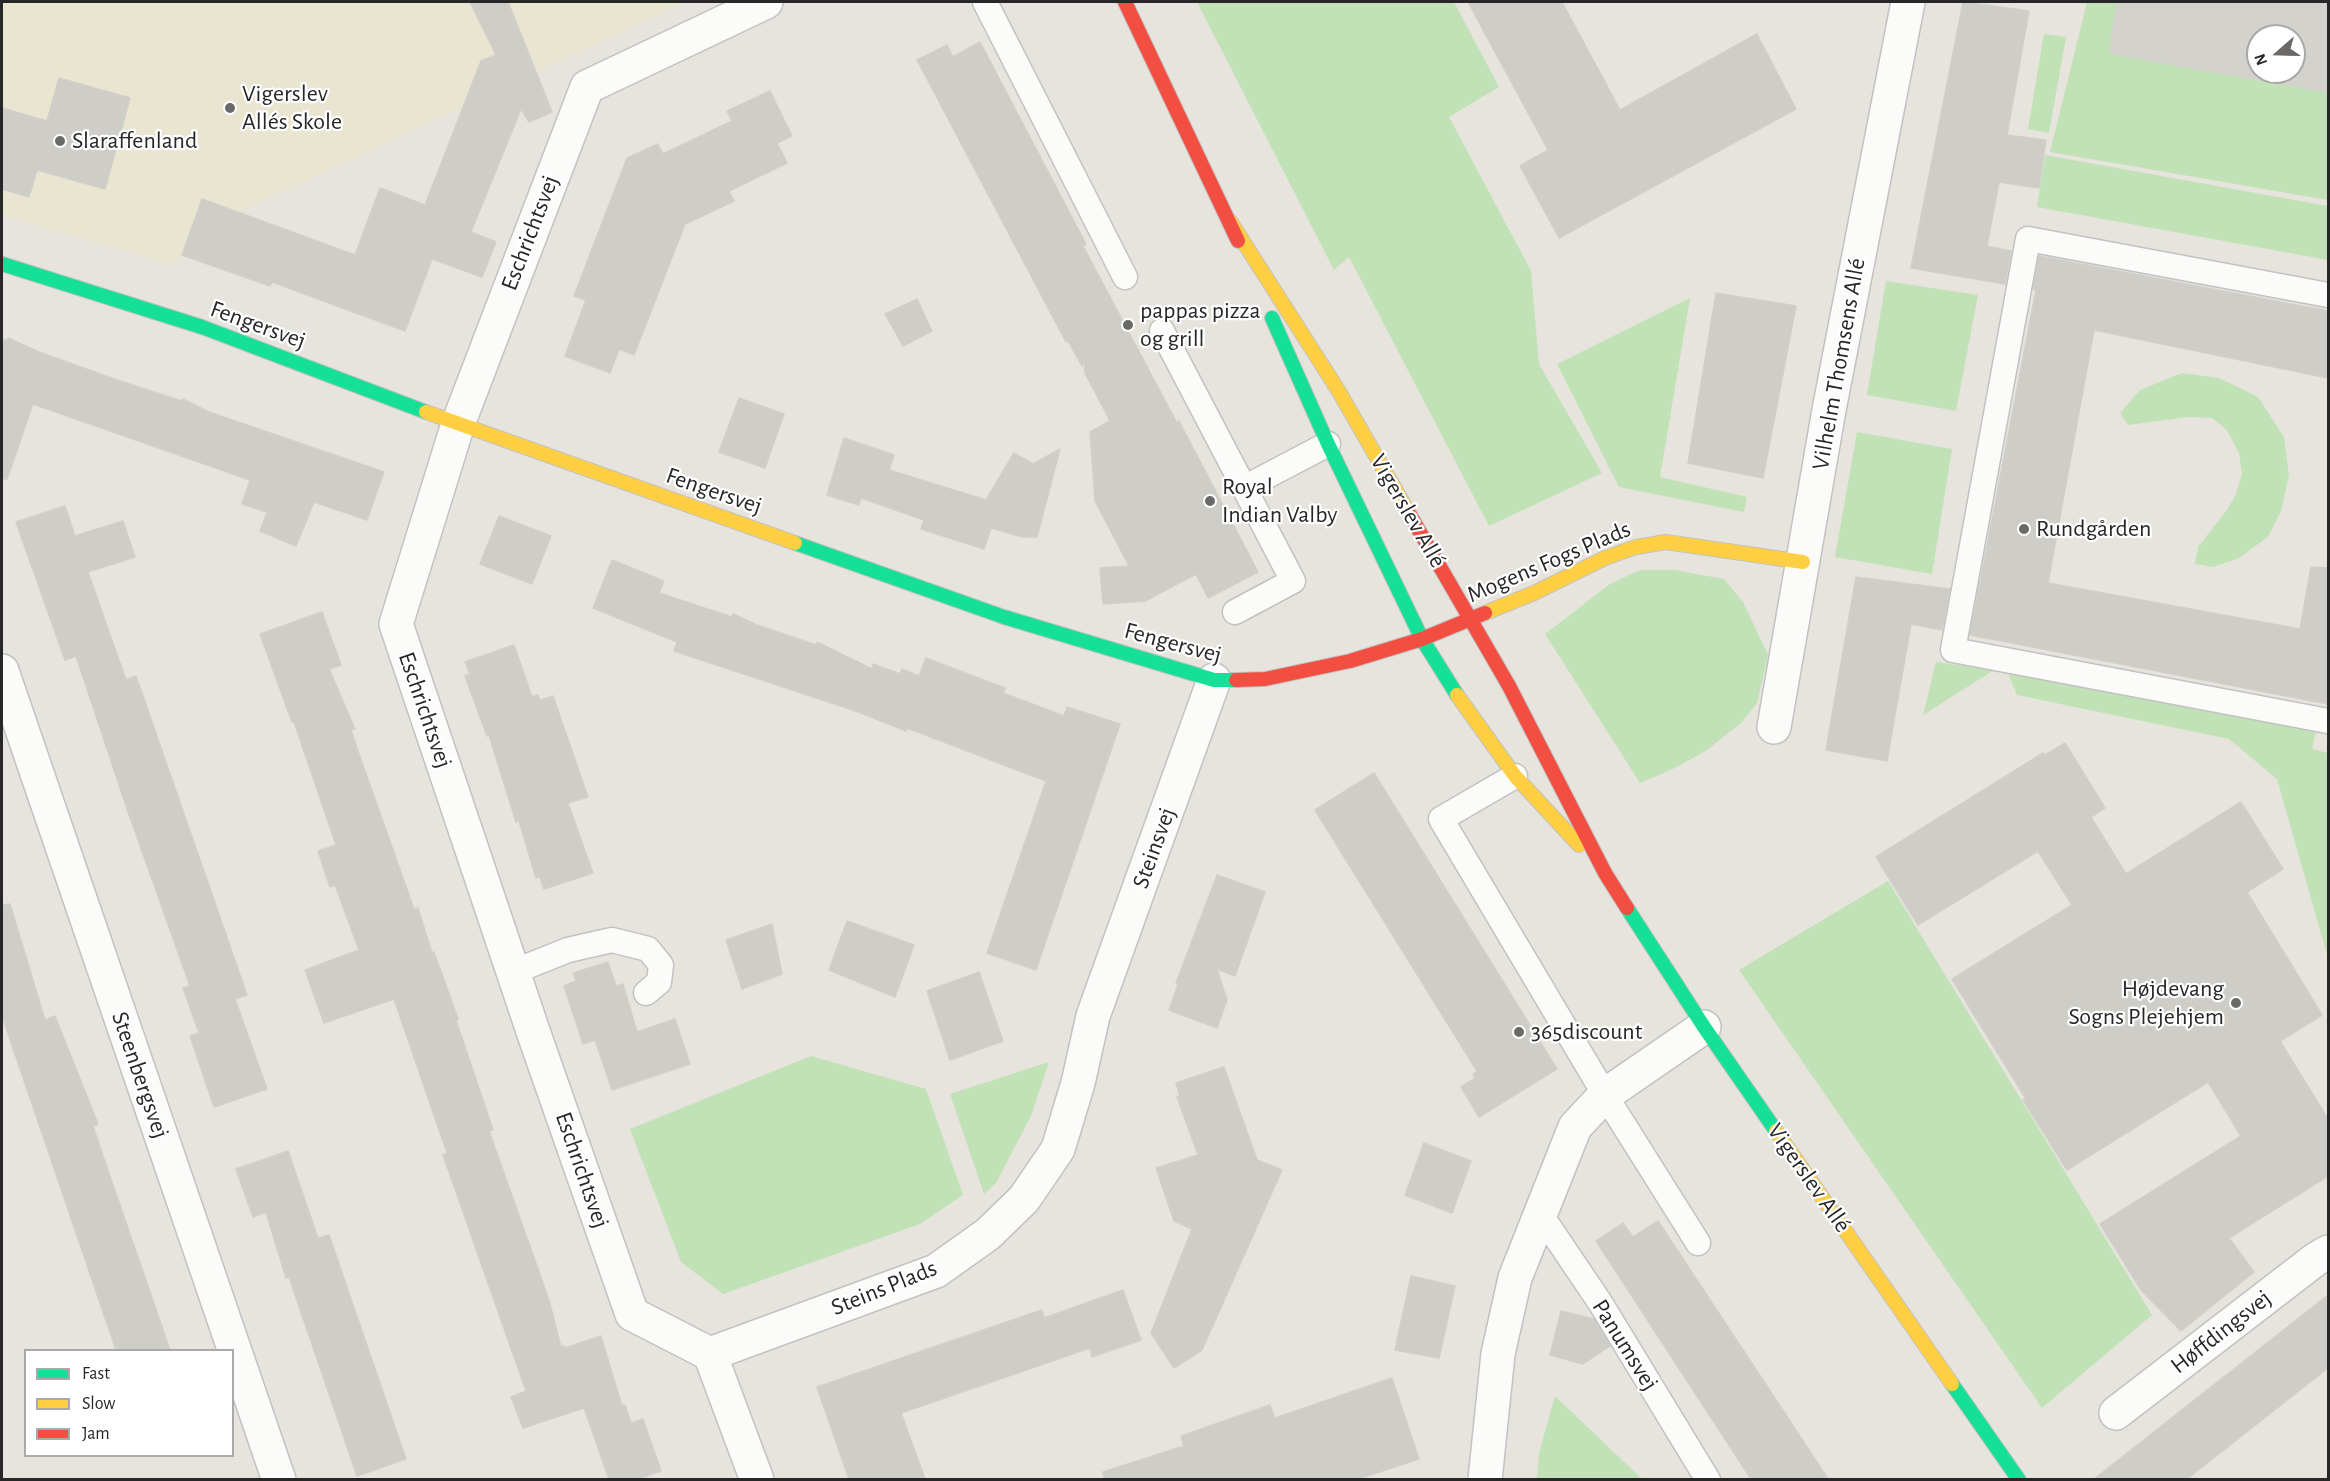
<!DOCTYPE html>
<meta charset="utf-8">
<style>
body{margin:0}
#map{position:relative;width:2330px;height:1481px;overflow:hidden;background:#e6e4dd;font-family:"Alegreya Sans",sans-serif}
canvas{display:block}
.frame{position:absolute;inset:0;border:3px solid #272727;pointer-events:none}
.legend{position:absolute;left:24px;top:1349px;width:210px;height:108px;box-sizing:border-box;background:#fff;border:2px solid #a9a9a9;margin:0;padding:8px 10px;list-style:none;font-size:18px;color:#272727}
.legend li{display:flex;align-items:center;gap:12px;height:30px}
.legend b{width:30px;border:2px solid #a9a9a9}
.north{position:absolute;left:2246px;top:24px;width:60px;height:60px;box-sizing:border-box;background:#fff;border:2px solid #a9a9a9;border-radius:50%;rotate:250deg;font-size:16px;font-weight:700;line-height:24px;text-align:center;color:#272727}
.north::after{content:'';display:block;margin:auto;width:21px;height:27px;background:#6a6967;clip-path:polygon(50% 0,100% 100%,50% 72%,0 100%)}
</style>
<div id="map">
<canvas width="2330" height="1481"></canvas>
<div class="frame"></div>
<ul class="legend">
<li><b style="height:8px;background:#16e098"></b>Fast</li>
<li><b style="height:8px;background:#ffcf43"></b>Slow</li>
<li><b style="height:8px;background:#f24e42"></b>Jam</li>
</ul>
<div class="north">N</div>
</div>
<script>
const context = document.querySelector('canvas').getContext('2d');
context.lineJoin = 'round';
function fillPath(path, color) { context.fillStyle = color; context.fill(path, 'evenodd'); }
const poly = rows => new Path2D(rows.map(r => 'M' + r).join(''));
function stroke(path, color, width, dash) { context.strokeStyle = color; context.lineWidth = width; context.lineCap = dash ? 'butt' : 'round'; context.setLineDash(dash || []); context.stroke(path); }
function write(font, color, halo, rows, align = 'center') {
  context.font = font + ' "Alegreya Sans",sans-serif'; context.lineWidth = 4.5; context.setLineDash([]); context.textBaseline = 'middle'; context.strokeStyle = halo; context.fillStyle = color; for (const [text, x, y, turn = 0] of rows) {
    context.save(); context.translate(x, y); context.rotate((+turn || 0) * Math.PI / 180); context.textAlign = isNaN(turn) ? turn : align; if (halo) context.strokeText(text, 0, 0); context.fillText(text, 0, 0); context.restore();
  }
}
fillPath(poly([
 [2,2,685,2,193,234,176,265,2,215]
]), '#e9e5d1');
fillPath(poly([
 [1197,2,1454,2,1499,87,1449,117,1531,271,1539,364,1602,473,1489,526,1349,257,1334,270],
 [2087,2,2328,2,2328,200,2050,152],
 [2258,36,2294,36,2294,72,2258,72],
 [2044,34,2066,37,2049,133,2028,129],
 [2045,155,2328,206,2328,260,2037,207],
 [1886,281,1978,295,1956,411,1867,395],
 [1690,298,1660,477,1747,497,1744,512,1619,487,1557,364],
 [2182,373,2219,378,2258,397,2284,437,2289,475,2281,511,2268,537,2239,558,2213,567,2195,564,2198,547,2227,510,2236,494,2242,474,2239,453,2227,430,2212,418,2188,417,2128,425,2120,413,2140,390],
 [1857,432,1952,449,1932,574,1835,557],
 [1640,570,1675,570,1724,579,1743,602,1768,655,1757,703,1741,723,1707,750,1677,767,1640,783,1545,634,1610,584],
 [1936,662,1994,670,1923,715],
 [2005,666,2317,727,2312,749,2328,753,2328,958,2277,779,2229,739,2017,695],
 [1888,881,2152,1315,2042,1408,1739,970],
 [811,1056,926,1089,963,1195,920,1224,723,1294,681,1262,630,1129],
 [1049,1062,1031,1116,996,1183,984,1194,950,1094],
 [1555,1396,1642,1479,1537,1479,1539,1453]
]), '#c1e2b6');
fillPath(poly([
 [2116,2,2328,2,2328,93,2109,54],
 [2258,36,2294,36,2294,72,2258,72]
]), '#d4d2cc');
const building = poly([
 [470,2,508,2,552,112,529,122,521,109,471,232,496,242,482,277,432,259,405,331,272,282,270,286,182,255,202,199,355,255,380,188,425,205,481,61,496,55,470,2],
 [1468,2,1562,2,1620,110,1757,34,1796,109,1559,238,1520,166,1548,150,1468,2],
 [1963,2,2029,11,2007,135,2046,140,2039,188,1999,182,1987,246,2011,251,2005,284,1911,268,1963,2],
 [980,42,1086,244,1083,246,1177,423,1179,421,1258,572,1208,598,1196,574,1145,601,1103,604,1100,568,1129,566,1095,501,1090,432,1110,421,1085,373,1084,358,1082,366,1068,341,1066,342,917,60,947,45,953,57,980,42],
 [59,78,130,98,105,189,37,170,29,197,2,189,2,108,47,121,59,78],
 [770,91,792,136,777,143,787,163,729,191,734,201,685,224,634,355,619,349,610,373,565,356,586,300,574,296,627,158,658,144,663,154,732,121,727,111,770,91],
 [2039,256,2328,311,2328,378,2094,330,2048,583,2300,629,2311,567,2328,568,2328,704,1970,635,2036,290,2033,289,2039,256],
 [1716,293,1796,306,1763,478,1688,463,1716,293],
 [917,299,932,331,903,346,885,314,917,299],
 [8,338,39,352,120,381,182,401,183,399,209,412,384,472,367,520,314,502,296,546,260,531,267,512,242,504,250,480,33,404,7,479,2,479,2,339,8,341,8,338],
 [739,398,784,414,765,468,719,452,739,398],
 [844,438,894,455,889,470,986,500,1014,453,1033,464,1060,449,1037,537,1023,537,991,528,984,549,921,529,924,520,861,498,859,505,827,495,844,438],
 [65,506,75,536,123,521,135,557,88,572,126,680,136,676,247,995,235,999,267,1089,214,1107,190,1036,199,1033,183,988,190,986,127,809,76,656,65,660,16,522,65,506],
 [499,516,551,536,532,584,480,564,499,516],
 [612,560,664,581,659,593,732,617,733,614,757,625,816,645,817,642,872,669,873,664,900,674,902,669,919,676,926,658,1005,688,1003,693,1064,716,1067,707,1120,724,1036,970,987,953,1046,781,907,728,906,731,853,710,674,651,677,642,593,608,612,560],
 [1856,577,1950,589,1942,630,1911,624,1887,761,1826,750,1856,577],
 [322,612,341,665,329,669,355,729,351,730,360,757,414,909,418,908,432,953,434,952,458,1019,456,1020,493,1130,489,1131,549,1300,561,1347,564,1346,565,1348,601,1336,622,1406,625,1405,631,1423,643,1419,661,1471,638,1479,609,1479,584,1408,523,1428,511,1397,526,1391,443,1155,447,1153,394,999,324,1023,305,970,359,950,335,885,330,887,318,851,336,845,294,722,292,722,260,634,322,612],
 [514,645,532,697,538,695,540,700,553,696,588,797,568,803,593,873,544,889,540,877,536,878,519,821,516,822,489,735,487,736,465,676,470,674,465,662,514,645],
 [2065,743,2105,808,2091,817,2126,874,2241,802,2283,869,2247,892,2322,1015,2280,1041,2328,1119,2328,1176,2229,1238,2254,1272,2181,1331,2141,1290,2100,1224,2241,1136,2208,1082,2067,1170,2023,1100,2026,1099,1952,979,2072,905,2038,851,1918,925,1876,857,2043,753,2045,755,2065,743],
 [1374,773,1557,1069,1479,1117,1461,1087,1475,1078,1473,1074,1477,1071,1315,810,1374,773],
 [1217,875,1265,892,1235,976,1217,969,1227,1000,1217,1028,1169,1010,1178,984,1176,983,1217,875],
 [10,904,45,1020,55,1016,98,1124,93,1126,102,1153,170,1350,116,1350,2,1016,2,905,10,904],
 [847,921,914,945,895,997,829,970,847,921],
 [772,924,782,974,742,989,726,940,772,924],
 [608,962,616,986,623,984,637,1032,675,1019,690,1064,612,1090,595,1040,583,1044,564,986,576,981,573,973,608,962],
 [979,972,1003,1041,950,1060,927,991,979,972],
 [1224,1067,1257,1160,1282,1170,1202,1350,1174,1368,1151,1333,1192,1229,1174,1221,1156,1168,1198,1155,1177,1097,1180,1096,1176,1083,1224,1067],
 [1424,1143,1471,1161,1452,1213,1405,1195,1424,1143],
 [288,1151,318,1238,329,1235,406,1459,357,1476,289,1277,286,1278,266,1212,253,1217,236,1169,288,1151],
 [1658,1221,1790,1421,1828,1479,1751,1479,1596,1241,1623,1223,1633,1237,1658,1221],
 [1411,1276,1455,1286,1439,1358,1395,1350,1411,1276],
 [1123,1290,1141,1340,1092,1357,1090,1348,901,1413,925,1479,849,1479,817,1387,1030,1314,1042,1310,1044,1318,1123,1290],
 [2328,1295,2328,1368,2187,1479,2094,1479,2328,1295],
 [1561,1311,1594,1319,1610,1346,1583,1364,1550,1355,1561,1311],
 [1392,1378,1419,1459,1358,1479,1104,1479,1103,1472,1184,1446,1181,1436,1270,1405,1275,1418,1392,1378]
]);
fillPath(building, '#cfcdc8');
stroke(building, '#d1cfc9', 1.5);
const lane = poly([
 [985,2,1125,277],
 [2328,295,2028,239,1953,650,2328,721],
 [1162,331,1293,581,1235,612],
 [1244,488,1328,444],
 [1515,776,1441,819,1605,1095,1698,1243],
 [513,972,568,950,612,940,648,949,661,965,659,982,646,993],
 [1539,1212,1601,1304,1708,1480]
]);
const street = poly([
 [2,671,279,1480],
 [1774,727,1829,410,1908,2],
 [710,1354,936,1271,988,1234,1024,1199,1058,1149,1078,1083,1093,1016,1214,680],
 [2116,1413,2316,1259,2328,1252],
 [757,1480,710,1354,632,1314,534,1034,396,624,458,424,587,87,766,2],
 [1485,1480,1498,1354,1515,1278,1575,1127,1605,1095,1704,1027]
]);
const fast = poly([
 [2,264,202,327,426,412],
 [1272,318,1328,444,1422,639,1457,695],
 [795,543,1004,617,1214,680,1236,680],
 [1627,908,1704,1027,1776,1131],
 [1952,1384,2019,1480]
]);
const slow = poly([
 [1230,221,1338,390,1410,515],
 [426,412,795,543],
 [1485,613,1534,593,1605,558,1636,547,1666,542,1803,562],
 [1457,695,1515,776,1579,845],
 [1776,1131,1952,1384]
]);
const jam = poly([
 [1125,2,1238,241],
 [1410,515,1509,686,1605,873,1627,908],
 [1236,680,1265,679,1350,661,1422,639,1485,613]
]);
stroke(lane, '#c3c2c2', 27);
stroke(street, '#c3c2c2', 36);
stroke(fast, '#c3c2c2', 16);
stroke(slow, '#c3c2c2', 16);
stroke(jam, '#c3c2c2', 16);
stroke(lane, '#fbfbfa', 24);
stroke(street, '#fbfbfa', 33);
stroke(fast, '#16e098', 14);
stroke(slow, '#ffcf43', 14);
stroke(jam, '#f24e42', 14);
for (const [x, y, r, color] of [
 [230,108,6,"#6a6967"],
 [60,141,6,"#6a6967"],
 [1128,325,6,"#6a6967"],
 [1210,501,6,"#6a6967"],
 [2024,529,6,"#6a6967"],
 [2236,1003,6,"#6a6967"],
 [1519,1032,6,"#6a6967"]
]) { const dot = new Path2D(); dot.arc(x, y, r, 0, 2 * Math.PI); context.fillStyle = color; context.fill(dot); stroke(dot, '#fff', 2); }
write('24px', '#272727', '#fff', [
 ["Vigerslev",242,94],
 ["Allés Skole",242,122],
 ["Slaraffenland",72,141],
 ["pappas pizza",1140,311],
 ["og grill",1140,339],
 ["Royal",1222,487],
 ["Indian Valby",1222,515],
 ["Rundgården",2036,529],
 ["Højdevang",2224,989,"right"],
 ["Sogns Plejehjem",2224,1017,"right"],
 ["365discount",1531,1032]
], 'left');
write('24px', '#272727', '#fff', [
 ["Eschrichtsvej",530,233,-69],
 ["Fengersvej",258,325,20],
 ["Vilhelm Thomsens Allé",1839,364,-80],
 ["Fengersvej",714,491,19],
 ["Vigerslev Allé",1408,511,60],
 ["Mogens Fogs Plads",1549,562,-23],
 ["Fengersvej",1173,643,15],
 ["Eschrichtsvej",425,710,71],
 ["Steinsvej",1154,848,-70],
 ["Steenbergsvej",140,1075,71],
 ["Eschrichtsvej",582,1170,71],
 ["Vigerslev Allé",1809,1178,55],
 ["Steins Plads",884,1288,-22],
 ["Høffdingsvej",2221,1332,-38],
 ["Panumsvej",1625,1345,58]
]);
</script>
